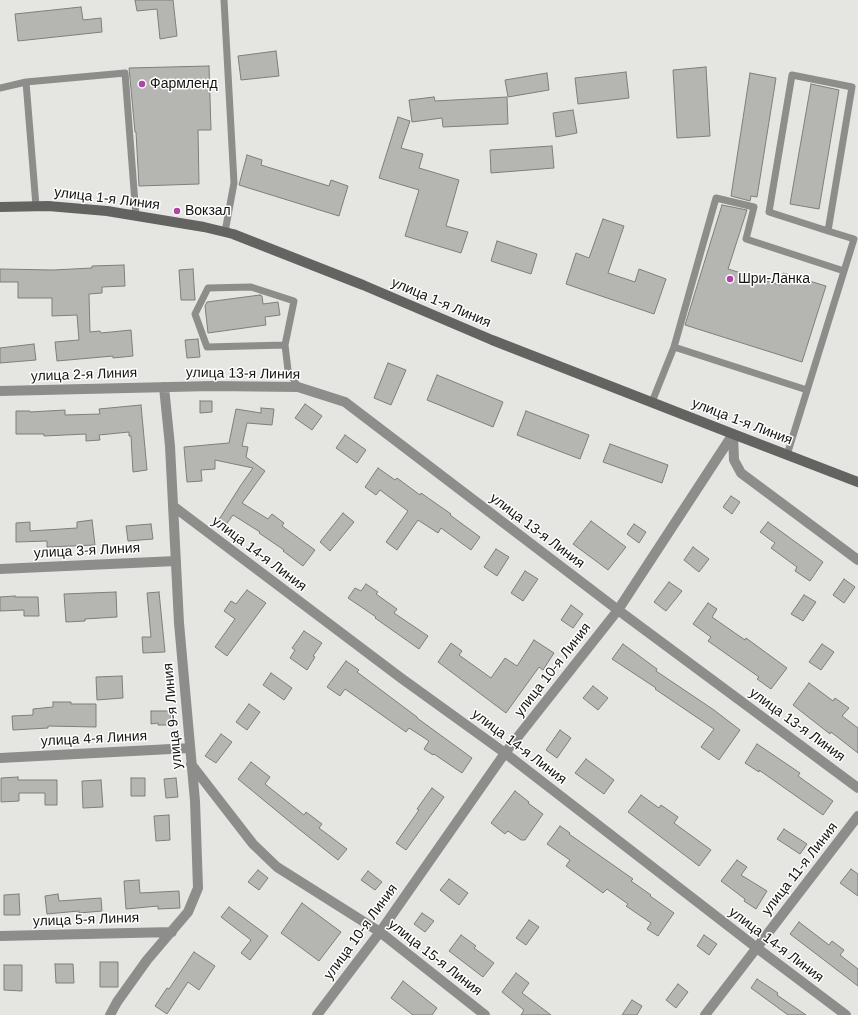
<!DOCTYPE html>
<meta charset="utf-8">
<style>
body{margin:0}
canvas{display:block;background:#e5e6e2}
</style>
<canvas width="858" height="1015"></canvas>
<script>
const context = document.querySelector('canvas').getContext('2d');
context.lineJoin = 'round';
function fillPath(path, color) { context.fillStyle = color; context.fill(path, 'evenodd'); }
const poly = rows => new Path2D(rows.map(r => 'M' + r).join(''));
function stroke(path, color, width, dash) { context.strokeStyle = color; context.lineWidth = width; context.lineCap = dash ? 'butt' : 'round'; context.setLineDash(dash || []); context.stroke(path); }
function write(font, color, halo, rows, align = 'center') {
  context.font = font + ' Arial,sans-serif'; context.lineWidth = 3; context.setLineDash([]); context.textBaseline = 'middle'; context.strokeStyle = halo; context.fillStyle = color; for (const [text, x, y, turn = 0] of rows) {
    context.save(); context.translate(x, y); context.rotate((+turn || 0) * Math.PI / 180); context.textAlign = isNaN(turn) ? turn : align; if (halo) context.strokeText(text, 0, 0); context.fillText(text, 0, 0); context.restore();
  }
}
const building = poly([
 [135,0,173,0,177,36,160,39,157,9,137,11,135,0],
 [81,7,83,20,101,18,102,32,18,41,15,14,81,7],
 [276,51,279,76,241,80,238,56,276,51],
 [209,66,211,130,198,130,199,184,139,186,136,132,135,132,129,68,209,66],
 [706,67,710,136,677,138,673,70,706,67],
 [626,72,629,98,578,104,575,78,626,72],
 [547,73,549,90,508,97,505,80,547,73],
 [750,73,776,78,757,197,751,196,750,201,731,196,750,73],
 [811,84,839,90,819,209,790,204,811,84],
 [434,97,435,101,507,97,508,124,443,127,442,118,412,122,409,100,434,97],
 [573,110,577,133,556,137,553,113,573,110],
 [398,117,410,121,401,148,423,154,419,168,459,180,446,226,468,232,461,253,405,236,419,190,379,178,398,117],
 [552,146,554,168,491,173,490,150,552,146],
 [247,155,262,160,261,165,329,186,331,180,348,186,339,216,239,185,247,155],
 [722,205,747,210,728,269,780,285,783,273,826,286,802,362,685,325,722,205],
 [603,219,624,226,608,273,635,282,639,269,666,279,654,314,566,284,576,253,589,258,603,219],
 [497,241,537,254,531,274,491,261,497,241],
 [124,265,125,286,102,287,102,293,89,294,90,332,100,331,101,333,131,330,133,356,113,358,113,356,57,361,55,342,79,340,77,315,52,316,52,298,18,298,18,282,0,282,0,269,53,270,92,268,92,266,124,265],
 [193,269,195,300,181,300,179,270,193,269],
 [260,295,262,296,263,304,278,302,280,315,265,317,266,325,208,333,205,306,207,302,260,295],
 [198,339,200,357,187,358,185,340,198,339],
 [34,344,36,360,0,363,0,348,34,344],
 [388,363,406,370,391,405,374,398,388,363],
 [437,375,503,402,493,427,427,400,437,375],
 [200,401,212,401,212,412,200,413,200,401],
 [305,404,322,416,312,430,295,418,305,404],
 [141,405,147,470,133,472,131,436,129,436,129,432,99,435,100,440,86,441,86,434,44,436,44,434,16,434,16,411,30,411,30,412,65,410,65,415,100,414,99,409,141,405],
 [261,408,274,409,272,425,247,423,242,446,248,447,246,457,265,471,242,503,268,519,272,514,284,523,282,526,315,550,303,566,283,551,284,550,259,533,260,532,233,515,225,526,218,521,241,485,253,468,215,460,215,469,201,470,202,481,187,482,184,447,229,443,236,409,261,413,261,408],
 [526,411,589,435,580,459,517,435,526,411],
 [345,435,366,450,357,463,336,448,345,435],
 [610,444,668,465,662,483,603,462,610,444],
 [378,468,395,480,397,478,420,495,421,493,451,514,450,515,480,537,471,550,441,528,438,533,418,520,397,550,386,542,408,511,380,490,376,495,365,487,378,468],
 [731,496,740,502,732,514,723,507,731,496],
 [343,513,354,522,330,551,320,542,343,513],
 [92,520,95,545,47,547,47,541,16,542,16,523,30,522,30,531,77,528,77,522,92,520],
 [591,521,626,547,608,570,573,544,591,521],
 [768,522,823,562,810,581,795,571,797,567,771,548,775,543,760,532,768,522],
 [151,524,153,539,128,541,126,526,151,524],
 [634,524,646,532,639,543,627,534,634,524],
 [693,547,709,559,699,572,684,560,693,547],
 [496,549,509,557,497,576,484,567,496,549],
 [525,571,538,579,523,601,511,593,525,571],
 [844,579,855,587,844,603,833,595,844,579],
 [669,582,682,591,666,611,654,602,669,582],
 [366,584,378,592,376,594,397,609,394,613,428,636,419,649,375,618,376,617,348,598,355,588,361,591,366,584],
 [247,590,266,603,227,656,215,647,235,619,224,611,231,601,236,604,247,590],
 [116,592,117,617,85,619,85,621,66,622,64,594,116,592],
 [159,592,165,652,143,653,142,637,151,637,147,593,159,592],
 [804,595,816,602,803,621,791,614,804,595],
 [15,596,15,597,38,597,39,616,24,616,24,610,0,611,0,597,15,596],
 [708,603,717,609,712,617,745,640,746,638,787,668,771,689,757,679,759,677,708,641,711,637,693,624,708,603],
 [571,605,583,614,573,628,561,620,571,605],
 [304,631,322,643,313,656,315,657,307,670,290,658,295,650,292,648,304,631],
 [534,640,554,653,543,670,539,667,506,713,438,662,451,643,462,651,459,655,491,678,505,658,517,666,534,640],
 [623,644,657,669,656,671,714,710,740,730,719,760,701,747,714,729,655,689,656,688,612,659,623,644],
 [822,644,834,652,821,670,809,662,822,644],
 [346,661,359,670,357,672,417,717,417,718,472,758,462,773,434,754,433,755,424,749,429,741,409,728,406,732,345,689,340,696,327,687,346,661],
 [271,673,292,688,284,700,263,685,271,673],
 [122,676,123,698,97,700,96,677,122,676],
 [809,683,833,701,835,698,849,708,842,716,858,728,858,753,831,732,830,734,793,705,809,683],
 [593,686,608,698,598,710,583,698,593,686],
 [53,702,71,702,71,704,96,704,96,727,48,726,48,728,13,730,12,716,33,715,33,709,53,707,53,702],
 [249,704,260,712,247,730,236,722,249,704],
 [151,711,171,711,171,725,158,725,158,723,151,724,151,711],
 [560,730,571,738,557,758,546,750,560,730],
 [221,734,232,742,216,763,205,756,221,734],
 [757,744,800,773,798,776,833,801,823,815,759,770,759,772,745,763,757,744],
 [586,759,614,780,604,794,575,773,586,759],
 [251,762,270,777,265,784,304,815,306,812,322,824,319,828,347,849,338,860,295,826,238,779,251,762],
 [18,777,18,780,57,780,57,805,45,805,45,793,19,793,19,801,1,802,1,778,18,777],
 [131,778,145,778,145,796,131,796,131,778],
 [176,778,178,797,166,798,164,779,176,778],
 [101,780,103,807,83,808,82,781,101,780],
 [432,788,444,797,406,850,396,843,419,810,417,809,432,788],
 [515,791,529,802,528,803,543,814,525,840,521,840,508,831,505,834,491,823,515,791],
 [641,795,659,808,661,805,678,817,674,823,711,850,699,866,628,812,641,795],
 [169,815,170,840,156,841,154,816,169,815],
 [560,826,570,833,569,834,633,879,631,881,651,895,650,896,674,913,658,936,647,929,651,923,626,906,628,904,607,889,603,893,566,866,570,860,547,844,560,826],
 [784,829,807,844,800,854,777,839,784,829],
 [737,860,747,867,741,875,767,891,756,909,744,901,745,899,721,881,737,860],
 [851,869,858,874,858,896,840,883,851,869],
 [258,870,268,878,259,890,248,882,258,870],
 [368,871,382,882,375,890,361,880,368,871],
 [449,879,468,893,459,905,440,890,449,879],
 [139,880,140,893,179,891,180,908,158,909,158,906,126,909,124,881,139,880],
 [19,894,20,915,4,915,4,895,19,894],
 [58,894,59,901,101,898,102,911,79,913,79,911,47,914,45,896,58,894],
 [302,903,341,932,319,961,281,933,302,903],
 [229,907,268,936,250,960,241,953,251,940,221,917,229,907],
 [422,913,434,921,425,932,414,924,422,913],
 [529,920,539,927,526,945,516,938,529,920],
 [799,922,829,945,832,941,844,950,840,955,858,969,858,986,790,934,799,922],
 [461,935,476,946,474,948,494,963,483,977,449,951,461,935],
 [704,935,717,944,709,955,697,946,704,935],
 [194,952,215,966,199,990,188,982,167,1014,155,1006,167,988,169,989,194,952],
 [100,962,118,962,118,987,100,987,100,962],
 [55,964,73,964,74,983,56,983,55,964],
 [4,965,22,965,22,991,4,990,4,965],
 [516,973,529,983,522,993,551,1015,521,1015,524,1010,502,992,516,973],
 [757,979,778,993,777,995,806,1015,788,1015,751,988,757,979],
 [403,981,437,1008,432,1015,413,1015,391,998,403,981],
 [678,984,688,992,676,1008,666,1000,678,984],
 [632,1000,642,1006,637,1015,622,1015,632,1000]
]);
fillPath(building, '#b5b6b2');
stroke(building, '#7d7f7b', 1);
stroke(poly([
 [224,0,234,183,225,232],
 [0,88,26,82],
 [36,206,26,82,125,73,136,216],
 [285,345,207,347,195,314,208,288,251,287,294,301,285,345,288,370,298,387],
 [674,347,807,390],
 [652,402,674,347,716,198,754,207,746,239,844,271],
 [787,455,854,239,828,231,769,212,792,75,852,87,828,231]
]), '#8d8e8c', 7);
stroke(poly([
 [0,391,212,386,298,387,345,402,618,610,858,788],
 [733,434,734,460,741,473,858,560],
 [173,506,401,678,505,753,757,948,846,1015],
 [0,569,176,561],
 [0,758,190,748],
 [191,764,253,844,277,867,380,932,485,1015],
 [0,936,172,932],
 [110,1015,117,1002,147,960,188,912,198,888,195,801,179,623,170,446,164,387],
 [317,1015,380,932,505,753,618,610,733,434],
 [705,1015,858,816]
]), '#8d8e8c', 10);
stroke(poly([
 [0,207,48,206,107,211,204,227,233,234,363,285,492,340,733,434,858,482]
]), '#636461', 10);
for (const [x, y, r, color] of [
 [142,84,4,"#b145a5"],
 [177,211,4,"#b145a5"],
 [730,279,4,"#b145a5"]
]) { const dot = new Path2D(); dot.arc(x, y, r, 0, 2 * Math.PI); context.fillStyle = color; context.fill(dot); stroke(dot, '#fff', 1.5); }
write('14px', '#141513', '#fff', [
 ["Фармленд",150,84],
 ["Вокзал",185,211],
 ["Шри-Ланка",738,279]
], 'left');
write('14px', '#141513', '#fff', [
 ["улица 1-я Линия",107,199,7],
 ["улица 1-я Линия",441,303,23],
 ["улица 13-я Линия",243,374,1],
 ["улица 2-я Линия",84,375,-2],
 ["улица 1-я Линия",742,422,21],
 ["улица 13-я Линия",537,531,37],
 ["улица 3-я Линия",87,551,-3],
 ["улица 14-я Линия",259,554,37],
 ["улица 10-я Линия",553,670,-52],
 ["улица 9-я Линия",173,716,-95],
 ["улица 13-я Линия",797,725,36],
 ["улица 4-я Линия",94,739,-3],
 ["улица 14-я Линия",519,747,37],
 ["улица 11-я Линия",800,869,-52],
 ["улица 5-я Линия",86,920,-2],
 ["улица 10-я Линия",361,932,-54],
 ["улица 14-я Линия",776,945,37],
 ["улица 15-я Линия",435,958,38]
]);
</script>
